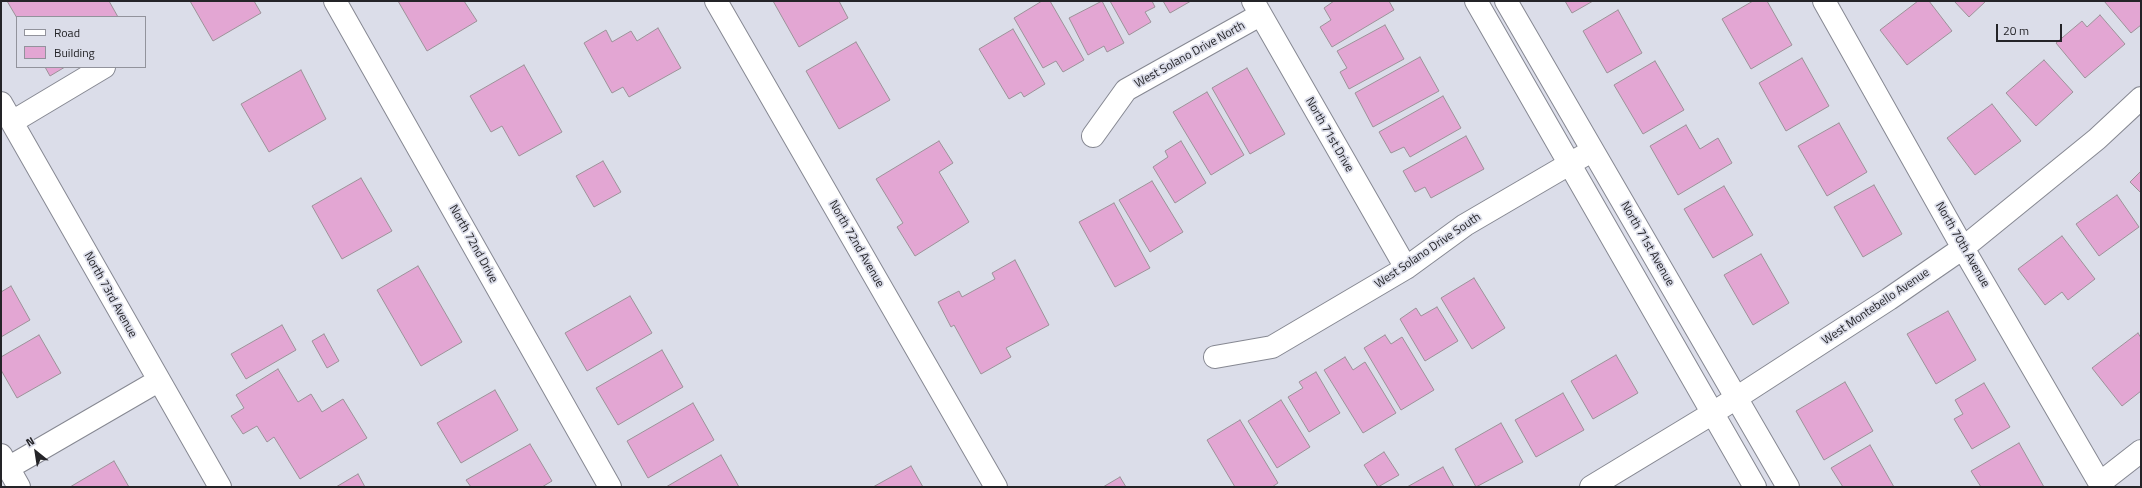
<!DOCTYPE html>
<style>
body{margin:0}
#map{position:relative;width:2142px;height:488px;overflow:hidden;background:#dbdde9;font-family:"Titillium Web",sans-serif}
canvas{display:block}
.frame{position:absolute;inset:0;border:2px solid #242428;pointer-events:none}
.legend{position:absolute;left:16px;top:16px;width:130px;height:52px;box-sizing:border-box;background:#dbdde9;border:1px solid #92939c;margin:0;padding:5px 7px;list-style:none;font-size:12px;color:#242428}
.legend li{display:flex;align-items:center;gap:8px;height:20px}
.legend b{width:20px;border:1px solid #92939c}
.north{position:absolute;left:16px;top:432px;width:40px;height:40px;-webkit-text-stroke:3px #dbdde9;paint-order:stroke;rotate:330deg;font-size:11px;font-weight:700;line-height:16px;text-align:center;color:#242428}
.north::after{content:'';display:block;margin:auto;width:14px;height:18px;background:#242428;clip-path:polygon(50% 0,100% 100%,50% 72%,0 100%)}
.scale{position:absolute;left:1996px;top:24px;width:66px;height:18px;box-sizing:border-box;border:2px solid #242428;border-top:0;padding-left:5px;font-size:12px;line-height:14px;white-space:nowrap;color:#242428;-webkit-text-stroke:3px #dbdde9;paint-order:stroke}
</style>
<div id="map">
<canvas width="2142" height="488"></canvas>
<div class="frame"></div>
<ul class="legend">
<li><b style="height:5px;background:#fff"></b>Road</li>
<li><b style="height:11px;background:#e3a6d3"></b>Building</li>
</ul>
<div class="north">N</div>
<div class="scale">20 m</div>
</div>
<script>
const context = document.querySelector('canvas').getContext('2d');
context.lineJoin = 'round';
function fillPath(path, color) { context.fillStyle = color; context.fill(path, 'evenodd'); }
const poly = rows => new Path2D(rows.map(r => 'M' + r).join(''));
function stroke(path, color, width, dash) { context.strokeStyle = color; context.lineWidth = width; context.lineCap = dash ? 'butt' : 'round'; context.setLineDash(dash || []); context.stroke(path); }
function write(font, color, halo, rows, align = 'center') {
  context.font = font + ' "Titillium Web",sans-serif'; context.lineWidth = 3.5; context.setLineDash([]); context.textBaseline = 'middle'; context.strokeStyle = halo; context.fillStyle = color; for (const [text, x, y, turn = 0] of rows) {
    context.save(); context.translate(x, y); context.rotate((+turn || 0) * Math.PI / 180); context.textAlign = isNaN(turn) ? turn : align; if (halo) context.strokeText(text, 0, 0); context.fillText(text, 0, 0); context.restore();
  }
}
const building = poly([
 [7,1,109,1,118,17,17,18,7,1],
 [190,1,254,1,261,13,213,41,190,1],
 [398,1,464,1,477,21,427,51,398,1],
 [773,1,839,1,848,18,799,47,773,1],
 [1042,1,1050,1,1084,60,1063,72,1056,61,1043,68,1014,18,1042,1],
 [1102,1,1124,43,1107,52,1104,46,1088,55,1069,18,1102,1],
 [1110,1,1152,1,1155,7,1145,12,1151,22,1129,35,1110,1],
 [1163,1,1191,1,1170,13,1163,1],
 [1334,1,1389,1,1394,10,1332,47,1320,27,1331,20,1324,8,1334,1],
 [1565,1,1593,1,1572,13,1565,1],
 [1753,1,1767,1,1792,45,1751,69,1722,19,1753,1],
 [1918,1,1929,1,1952,31,1907,65,1880,30,1918,1],
 [1954,1,1986,1,1969,17,1954,1],
 [2104,1,2141,1,2141,25,2131,33,2104,1],
 [1618,10,1642,53,1607,73,1583,31,1618,10],
 [2100,15,2125,44,2085,78,2056,43,2082,21,2087,27,2100,15],
 [1385,25,1404,59,1349,89,1340,72,1347,68,1337,51,1385,25],
 [658,28,681,68,629,97,623,87,612,93,584,43,606,30,612,42,631,31,637,41,658,28],
 [1013,29,1045,84,1024,97,1021,92,1009,99,979,49,1013,29],
 [856,42,890,100,839,129,806,71,856,42],
 [1420,57,1439,91,1373,127,1355,93,1420,57],
 [1802,58,1829,106,1786,131,1759,83,1802,58],
 [2044,60,2073,92,2036,126,2006,93,2044,60],
 [1655,61,1684,110,1643,134,1614,85,1655,61],
 [524,65,562,132,519,156,502,126,491,132,470,96,524,65],
 [45,67,65,67,50,76,45,67],
 [1247,68,1285,134,1250,154,1212,88,1247,68],
 [301,70,326,119,269,152,241,104,301,70],
 [1207,92,1244,155,1211,175,1173,112,1207,92],
 [1443,96,1461,128,1410,157,1404,147,1391,153,1379,132,1443,96],
 [1992,104,2021,141,1975,175,1947,138,1992,104],
 [1839,123,1867,172,1827,196,1798,146,1839,123],
 [1686,125,1700,149,1718,138,1732,163,1678,195,1650,146,1686,125],
 [1466,136,1484,169,1431,198,1425,187,1415,192,1403,171,1466,136],
 [939,141,953,163,939,172,969,222,915,256,897,227,903,223,876,179,939,141],
 [1181,141,1206,183,1175,203,1153,167,1168,157,1165,151,1181,141],
 [603,161,621,192,594,207,576,176,603,161],
 [2141,171,2141,193,2130,182,2141,171],
 [361,178,392,231,342,259,312,206,361,178],
 [1152,181,1183,232,1150,252,1119,200,1152,181],
 [1874,185,1902,234,1863,257,1834,207,1874,185],
 [1724,186,1753,235,1713,258,1684,209,1724,186],
 [2117,195,2139,227,2099,256,2076,224,2117,195],
 [1114,203,1150,268,1115,287,1079,222,1114,203],
 [2062,236,2095,279,2068,300,2062,292,2045,305,2018,269,2062,236],
 [1761,254,1789,303,1753,325,1724,275,1761,254],
 [1015,260,1049,325,1006,348,1011,357,981,374,954,325,951,327,938,302,959,291,962,297,995,279,992,273,1015,260],
 [418,266,462,342,421,366,377,290,418,266],
 [1474,278,1505,328,1472,349,1441,298,1474,278],
 [11,286,30,320,1,337,1,292,11,286],
 [630,296,652,333,587,371,565,333,630,296],
 [1437,307,1458,341,1425,361,1400,319,1416,308,1421,316,1437,307],
 [1948,311,1976,360,1936,384,1907,334,1948,311],
 [282,325,296,350,246,379,231,354,282,325],
 [2138,333,2141,338,2141,391,2122,406,2092,368,2138,333],
 [324,334,339,361,327,368,312,341,324,334],
 [39,335,61,373,17,398,1,370,1,357,39,335],
 [1385,335,1391,344,1402,337,1434,390,1401,410,1364,348,1385,335],
 [662,350,683,387,618,425,596,388,662,350],
 [1616,355,1638,393,1593,419,1571,381,1616,355],
 [1345,357,1353,370,1365,362,1396,413,1363,433,1324,370,1345,357],
 [278,369,298,402,311,394,322,412,343,399,367,438,300,479,274,437,267,442,257,426,243,434,231,416,244,408,236,395,278,369],
 [1316,372,1340,413,1309,432,1288,397,1303,388,1299,382,1316,372],
 [1845,382,1873,431,1824,460,1796,411,1845,382],
 [1984,383,2010,427,1972,449,1954,419,1963,414,1955,400,1984,383],
 [495,390,518,430,461,463,437,423,495,390],
 [1563,393,1584,430,1536,457,1515,420,1563,393],
 [1281,400,1310,447,1277,468,1248,421,1281,400],
 [693,403,714,440,648,478,627,441,693,403],
 [1240,420,1278,483,1272,487,1235,487,1207,440,1240,420],
 [1501,423,1523,462,1476,487,1455,449,1501,423],
 [2019,443,2044,487,1981,487,1971,471,2019,443],
 [530,444,552,481,542,487,471,487,466,480,530,444],
 [1870,445,1894,487,1843,487,1831,468,1870,445],
 [1384,452,1399,475,1378,487,1364,465,1384,452],
 [721,455,739,487,666,487,721,455],
 [114,461,129,487,70,487,114,461],
 [911,466,923,487,873,487,911,466],
 [1443,467,1454,487,1407,487,1443,467],
 [358,474,365,487,336,487,358,474],
 [1120,477,1126,487,1103,487,1120,477]
]);
fillPath(building, '#e3a6d3');
stroke(building, '#9c9299', 1);
const minor = poly([
 [335,1,610,487],
 [716,1,996,487],
 [1253,1,1406,268],
 [1476,1,1755,487],
 [1506,1,1788,487],
 [1824,1,1963,248,2102,487],
 [1,103,220,487],
 [12,122,104,67],
 [1093,136,1126,90,1260,15],
 [1215,357,1272,347,1406,268,1465,225,1583,156],
 [1,455,19,487],
 [8,468,158,381],
 [2100,483,2141,451],
 [1591,487,1713,413,1889,299,1963,248,2097,139,2141,98]
]);
stroke(minor, '#868892', 24);
stroke(minor, '#fff', 22);
write('12px', '#242428', '#dbdde9', [
 ["West Solano Drive North",1190,55,-29],
 ["North 71st Drive",1329,135,60],
 ["North 72nd Drive",473,244,61],
 ["North 72nd Avenue",856,244,60],
 ["North 71st Avenue",1647,244,60],
 ["North 70th Avenue",1962,245,60],
 ["West Solano Drive South",1428,251,-34],
 ["North 73rd Avenue",110,295,61],
 ["West Montebello Avenue",1876,307,-34]
]);
</script>
